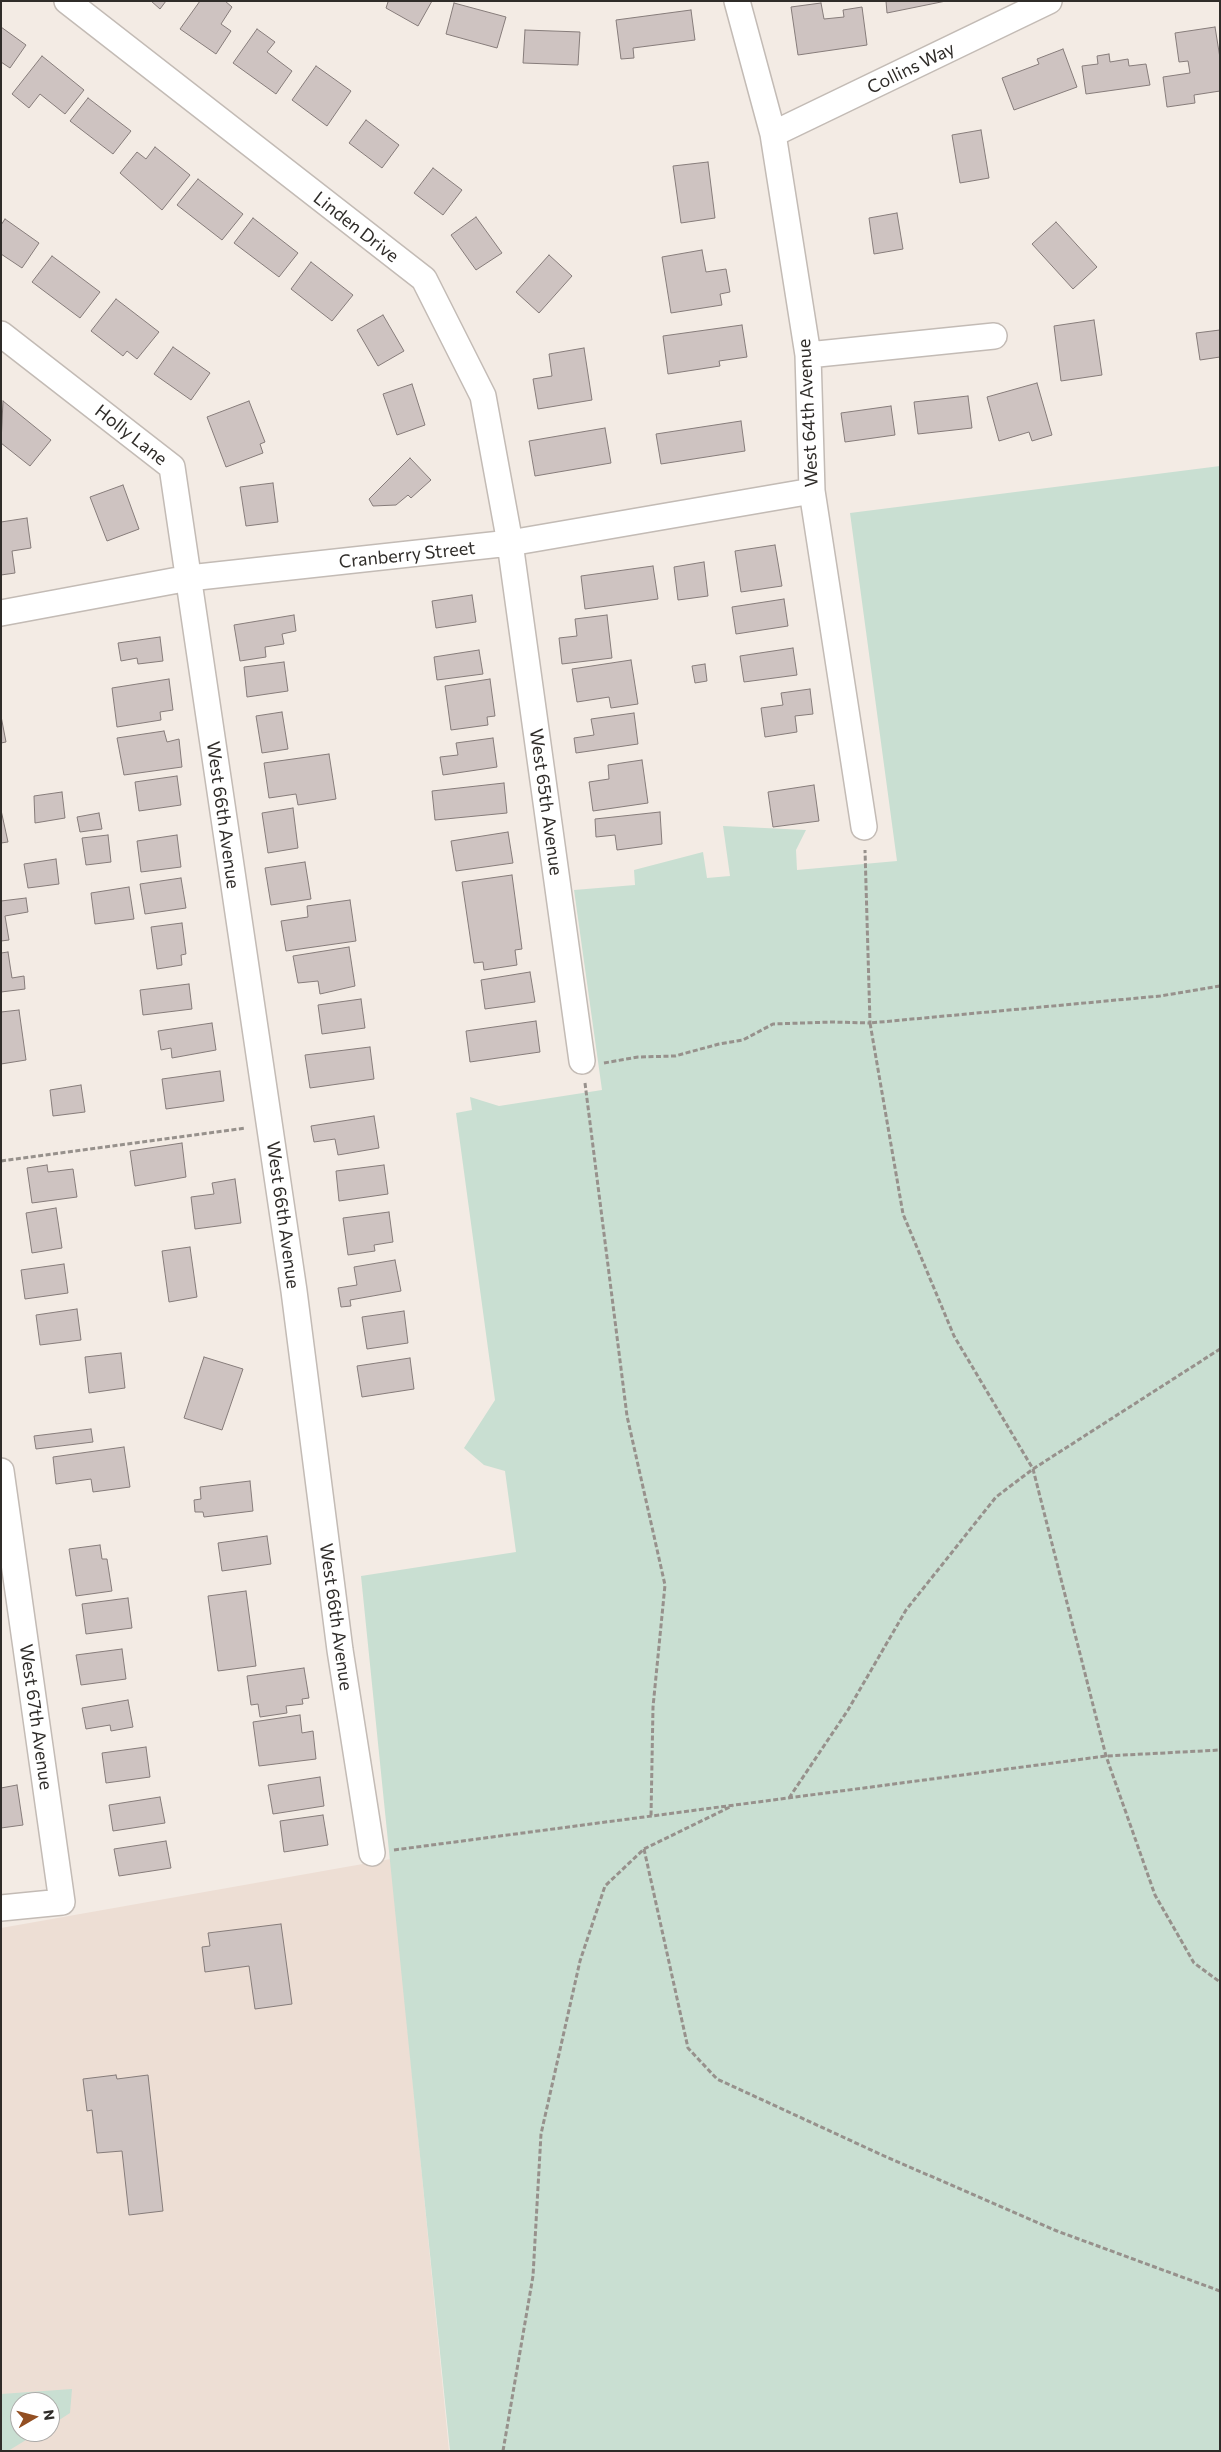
<!DOCTYPE html>
<style>
body{margin:0}
#map{position:relative;width:1221px;height:2452px;overflow:hidden;background:#f3ebe4;font-family:Commissioner,sans-serif}
canvas{display:block}
.frame{position:absolute;inset:0;border:2px solid #2f2c29;pointer-events:none}
.north{position:absolute;left:10px;top:2392px;width:50px;height:50px;box-sizing:border-box;background:#fff;border:1px solid #acaba9;border-radius:50%;rotate:82deg;font-size:14px;font-weight:700;line-height:20px;text-align:center;color:#2f2c29}
.north::after{content:'';display:block;margin:auto;width:18px;height:22px;background:#934f22;clip-path:polygon(50% 0,100% 100%,50% 72%,0 100%)}
</style>
<div id="map">
<canvas width="1221" height="2452"></canvas>
<div class="frame"></div>
<div class="north">N</div>
</div>
<script>
const context = document.querySelector('canvas').getContext('2d');
context.lineJoin = 'round';
function fillPath(path, color) { context.fillStyle = color; context.fill(path, 'evenodd'); }
const poly = rows => new Path2D(rows.map(r => 'M' + r).join(''));
function stroke(path, color, width, dash) { context.strokeStyle = color; context.lineWidth = width; context.lineCap = dash ? 'butt' : 'round'; context.setLineDash(dash || []); context.stroke(path); }
function write(font, color, halo, rows, align = 'center') {
  context.font = font + ' Commissioner,sans-serif'; context.lineWidth = 4; context.setLineDash([]); context.textBaseline = 'middle'; context.strokeStyle = halo; context.fillStyle = color; for (const [text, x, y, turn = 0] of rows) {
    context.save(); context.translate(x, y); context.rotate((+turn || 0) * Math.PI / 180); context.textAlign = isNaN(turn) ? turn : align; if (halo) context.strokeText(text, 0, 0); context.fillText(text, 0, 0); context.restore();
  }
}
fillPath(poly([
 [391,1859,449,2451,1,2451,1,1928],
 [20,2402,50,2402,50,2432,20,2432]
]), '#edded4');
fillPath(poly([
 [1220,466,1220,2451,450,2451,361,1576,516,1552,505,1471,484,1465,464,1448,495,1400,456,1113,472,1110,470,1097,499,1106,602,1090,574,890,635,885,634,870,703,852,707,878,730,876,723,826,806,830,796,850,797,870,897,861,850,513],
 [72,2389,70,2413,50,2426,50,2402,20,2402,20,2432,39,2432,8,2451,1,2451,1,2394]
]), '#c9dfd2');
const building = poly([
 [151,1,166,1,160,9,151,1],
 [200,1,225,1,232,7,221,24,231,31,216,54,180,29,200,1],
 [386,1,432,1,418,26,386,8,388,2,386,1],
 [886,1,946,1,887,13,886,1],
 [454,3,506,17,497,48,446,34,454,3],
 [821,3,824,19,844,17,843,10,862,7,867,45,798,55,791,7,821,3],
 [691,10,695,40,633,48,634,58,621,59,616,20,691,10],
 [1,27,26,45,10,68,1,62,1,27],
 [1215,27,1220,58,1220,91,1194,95,1195,103,1167,107,1163,77,1190,73,1188,61,1179,62,1175,33,1215,27],
 [257,29,275,42,267,52,292,71,276,94,233,63,257,29],
 [525,30,580,32,578,65,523,63,525,30],
 [1063,49,1077,87,1014,110,1002,78,1039,64,1037,59,1063,49],
 [1109,54,1110,62,1128,59,1129,66,1146,64,1150,85,1086,94,1082,66,1098,64,1097,56,1109,54],
 [42,56,84,90,65,114,40,94,29,108,12,94,42,56],
 [316,66,351,91,327,126,292,100,316,66],
 [88,98,131,131,113,154,70,121,88,98],
 [366,120,399,145,382,168,349,143,366,120],
 [981,130,989,178,960,183,952,135,981,130],
 [155,147,190,175,162,210,120,173,137,152,146,159,155,147],
 [708,162,715,218,681,223,673,166,708,162],
 [433,168,462,190,443,215,414,193,433,168],
 [198,179,243,214,222,240,177,205,198,179],
 [897,213,903,249,874,254,869,218,897,213],
 [476,217,502,253,476,270,451,235,476,217],
 [253,218,298,253,279,277,234,243,253,218],
 [5,219,39,243,22,268,1,254,1,225,5,219],
 [1056,222,1097,267,1073,289,1032,244,1056,222],
 [702,250,706,272,726,269,730,292,720,294,722,305,671,313,662,257,702,250],
 [549,255,572,276,539,313,516,292,549,255],
 [52,256,100,292,80,318,32,282,52,256],
 [311,262,353,295,332,321,291,289,311,262],
 [116,299,159,332,137,359,127,351,123,356,91,331,116,299],
 [383,315,404,351,378,366,357,330,383,315],
 [1094,320,1102,375,1061,381,1054,326,1094,320],
 [742,325,747,357,719,361,720,366,668,374,663,336,742,325],
 [1220,330,1220,357,1200,360,1196,333,1220,330],
 [173,347,210,373,191,400,154,374,173,347],
 [584,348,592,400,538,409,533,379,552,376,549,354,584,348],
 [1037,383,1052,435,1032,441,1029,432,999,441,987,397,1037,383],
 [412,384,425,425,397,435,383,394,412,384],
 [968,396,972,428,918,434,914,402,968,396],
 [3,401,51,440,30,466,1,443,3,401],
 [249,401,265,442,260,444,263,453,226,467,207,417,249,401],
 [891,406,895,435,845,442,841,413,891,406],
 [741,421,745,451,661,464,656,434,741,421],
 [605,428,611,463,535,476,529,441,605,428],
 [410,458,431,480,411,498,408,495,396,505,373,506,369,499,410,458],
 [273,483,278,522,246,526,240,487,273,483],
 [123,485,139,529,107,541,90,497,123,485],
 [27,518,31,548,12,551,15,573,1,575,1,522,27,518],
 [775,545,782,586,741,592,735,551,775,545],
 [704,562,708,596,678,600,674,567,704,562],
 [653,566,658,599,585,609,581,576,653,566],
 [472,595,476,622,436,628,432,601,472,595],
 [784,599,788,626,736,634,732,607,784,599],
 [294,615,296,631,282,634,284,644,265,647,266,657,240,661,234,625,294,615],
 [607,615,612,658,562,664,559,638,577,636,575,619,607,615],
 [160,637,163,661,138,664,137,658,121,661,118,643,160,637],
 [793,648,797,675,744,682,740,656,793,648],
 [479,650,483,674,437,680,434,657,479,650],
 [631,660,638,704,611,708,609,697,577,702,572,669,631,660],
 [284,662,288,691,247,697,244,667,284,662],
 [705,664,707,681,695,683,692,666,705,664],
 [169,679,173,710,160,712,161,720,117,727,112,688,169,679],
 [490,679,495,716,487,717,488,725,451,730,445,686,490,679],
 [810,689,813,714,795,716,797,732,765,737,761,708,783,705,781,693,810,689],
 [282,712,288,749,262,753,256,716,282,712],
 [634,713,638,744,576,753,574,738,594,735,591,719,634,713],
 [1,716,6,742,1,743,1,716],
 [164,731,167,742,179,739,182,767,124,775,117,738,164,731],
 [493,738,497,767,443,775,440,757,458,755,456,743,493,738],
 [329,754,336,799,298,805,296,794,269,798,264,763,329,754],
 [642,760,648,803,593,811,589,782,609,779,608,765,642,760],
 [177,776,181,805,139,811,135,782,177,776],
 [504,783,507,813,435,820,432,791,504,783],
 [814,785,819,821,773,827,768,792,814,785],
 [62,792,65,818,35,823,34,796,62,792],
 [293,808,298,848,268,853,262,813,293,808],
 [1,810,8,842,1,843,1,810],
 [660,812,662,844,617,850,615,835,596,837,595,819,660,812],
 [99,813,102,829,80,832,77,817,99,813],
 [508,832,513,863,456,871,451,841,508,832],
 [108,835,111,862,86,865,82,838,108,835],
 [177,835,181,867,141,872,137,841,177,835],
 [56,859,59,884,28,888,24,864,56,859],
 [305,862,311,899,271,905,265,868,305,862],
 [512,875,522,949,515,950,517,965,484,970,483,962,474,963,462,882,512,875],
 [181,878,186,908,145,914,140,884,181,878],
 [129,887,134,919,95,924,91,893,129,887],
 [26,898,28,912,5,916,9,940,1,941,1,901,26,898],
 [350,900,356,941,286,951,281,921,308,917,307,906,350,900],
 [182,923,186,954,181,955,182,965,157,969,151,927,182,923],
 [349,947,355,986,320,994,318,981,298,983,293,956,349,947],
 [8,952,12,978,24,976,25,989,1,992,1,953,8,952],
 [530,972,535,1002,485,1009,481,980,530,972],
 [189,984,192,1009,143,1015,140,990,189,984],
 [361,999,365,1028,322,1034,318,1005,361,999],
 [19,1010,26,1060,1,1064,1,1012,19,1010],
 [536,1021,540,1052,470,1062,466,1031,536,1021],
 [212,1023,216,1050,172,1058,171,1048,161,1050,158,1031,212,1023],
 [370,1047,374,1079,310,1088,305,1055,370,1047],
 [220,1071,224,1101,166,1109,162,1079,220,1071],
 [81,1085,85,1112,53,1116,50,1090,81,1085],
 [374,1116,379,1148,338,1155,335,1139,314,1142,311,1126,374,1116],
 [182,1143,186,1177,135,1186,130,1151,182,1143],
 [47,1165,48,1172,73,1169,77,1197,32,1203,27,1168,47,1165],
 [384,1165,388,1194,339,1201,336,1171,384,1165],
 [235,1179,241,1223,195,1229,191,1197,214,1194,212,1183,235,1179],
 [56,1208,62,1248,32,1253,26,1213,56,1208],
 [389,1212,393,1242,374,1245,375,1251,348,1255,343,1218,389,1212],
 [190,1247,197,1297,169,1302,162,1251,190,1247],
 [395,1260,401,1291,350,1300,351,1306,341,1307,338,1288,357,1285,354,1267,395,1260],
 [64,1264,68,1293,25,1299,21,1270,64,1264],
 [77,1309,81,1340,40,1345,36,1315,77,1309],
 [404,1311,408,1343,367,1349,362,1317,404,1311],
 [121,1353,125,1388,89,1393,85,1357,121,1353],
 [204,1357,243,1369,222,1430,184,1418,204,1357],
 [410,1358,414,1389,362,1397,357,1366,410,1358],
 [91,1429,93,1442,36,1449,34,1436,91,1429],
 [124,1447,130,1487,93,1492,91,1479,56,1484,53,1457,124,1447],
 [250,1481,253,1511,204,1517,203,1512,195,1512,194,1500,201,1499,200,1487,250,1481],
 [267,1536,271,1564,222,1571,218,1543,267,1536],
 [100,1545,102,1559,107,1559,112,1591,76,1596,69,1549,100,1545],
 [246,1591,256,1666,218,1671,208,1596,246,1591],
 [128,1598,132,1628,86,1634,82,1604,128,1598],
 [122,1649,126,1679,81,1685,76,1655,122,1649],
 [304,1668,309,1698,302,1699,303,1704,286,1706,287,1713,260,1717,258,1704,251,1705,247,1676,304,1668],
 [128,1700,133,1727,111,1731,110,1725,86,1729,82,1708,128,1700],
 [300,1715,302,1733,313,1731,316,1759,259,1766,253,1722,300,1715],
 [146,1747,150,1777,106,1783,102,1753,146,1747],
 [320,1777,324,1806,273,1814,268,1785,320,1777],
 [17,1785,23,1825,1,1828,1,1788,17,1785],
 [160,1797,165,1823,113,1831,109,1805,160,1797],
 [323,1815,328,1845,284,1852,280,1821,323,1815],
 [166,1841,171,1868,119,1876,114,1849,166,1841],
 [281,1924,292,2004,255,2009,249,1966,205,1972,202,1947,210,1946,208,1933,281,1924],
 [116,2075,117,2079,148,2075,163,2211,129,2215,122,2151,97,2153,92,2110,87,2111,83,2079,116,2075]
]);
fillPath(building, '#cec3c1');
stroke(building, '#867c7a', 1);
const minor = poly([
 [67,1,424,279,483,396,510,543,582,1061],
 [737,1,773,134,808,355,812,491,864,827],
 [773,134,1049,1],
 [1,334,172,467,294,1291,340,1650,372,1853],
 [808,355,994,336],
 [1,613,189,578,510,543,812,491],
 [1,1471,62,1902,1,1908]
]);
stroke(minor, '#c3bbb5', 28);
stroke(poly([
 [1220,986,1160,996,870,1023,903,1214,954,1336,1033,1469,1106,1756,1155,1895,1194,1963,1220,1982],
 [604,1063,638,1057,675,1056,719,1044,743,1040,773,1024,832,1022,870,1023,865,850],
 [585,1083,627,1416,665,1585,653,1707,651,1816],
 [1,1161,246,1128],
 [789,1798,848,1710,906,1610,996,1497,1033,1469,1220,1349],
 [644,1849,688,2048,717,2079,882,2155,1057,2231,1220,2291],
 [394,1850,1106,1756,1220,1750],
 [503,2451,533,2276,541,2134,580,1961,605,1886,644,1849,732,1806]
]), '#97918c', 3, [5, 2.5]);
stroke(minor, '#fff', 25);
write('18px', '#2f2c29', '#fff', [
 ["Collins Way",911,68,-26],
 ["Linden Drive",356,227,38],
 ["West 64th Avenue",808,413,-93],
 ["Holly Lane",131,435,38],
 ["Cranberry Street",407,555,-6],
 ["West 65th Avenue",546,802,82],
 ["West 66th Avenue",223,815,82],
 ["West 66th Avenue",283,1215,82],
 ["West 66th Avenue",336,1617,82],
 ["West 67th Avenue",36,1717,82]
]);
</script>
